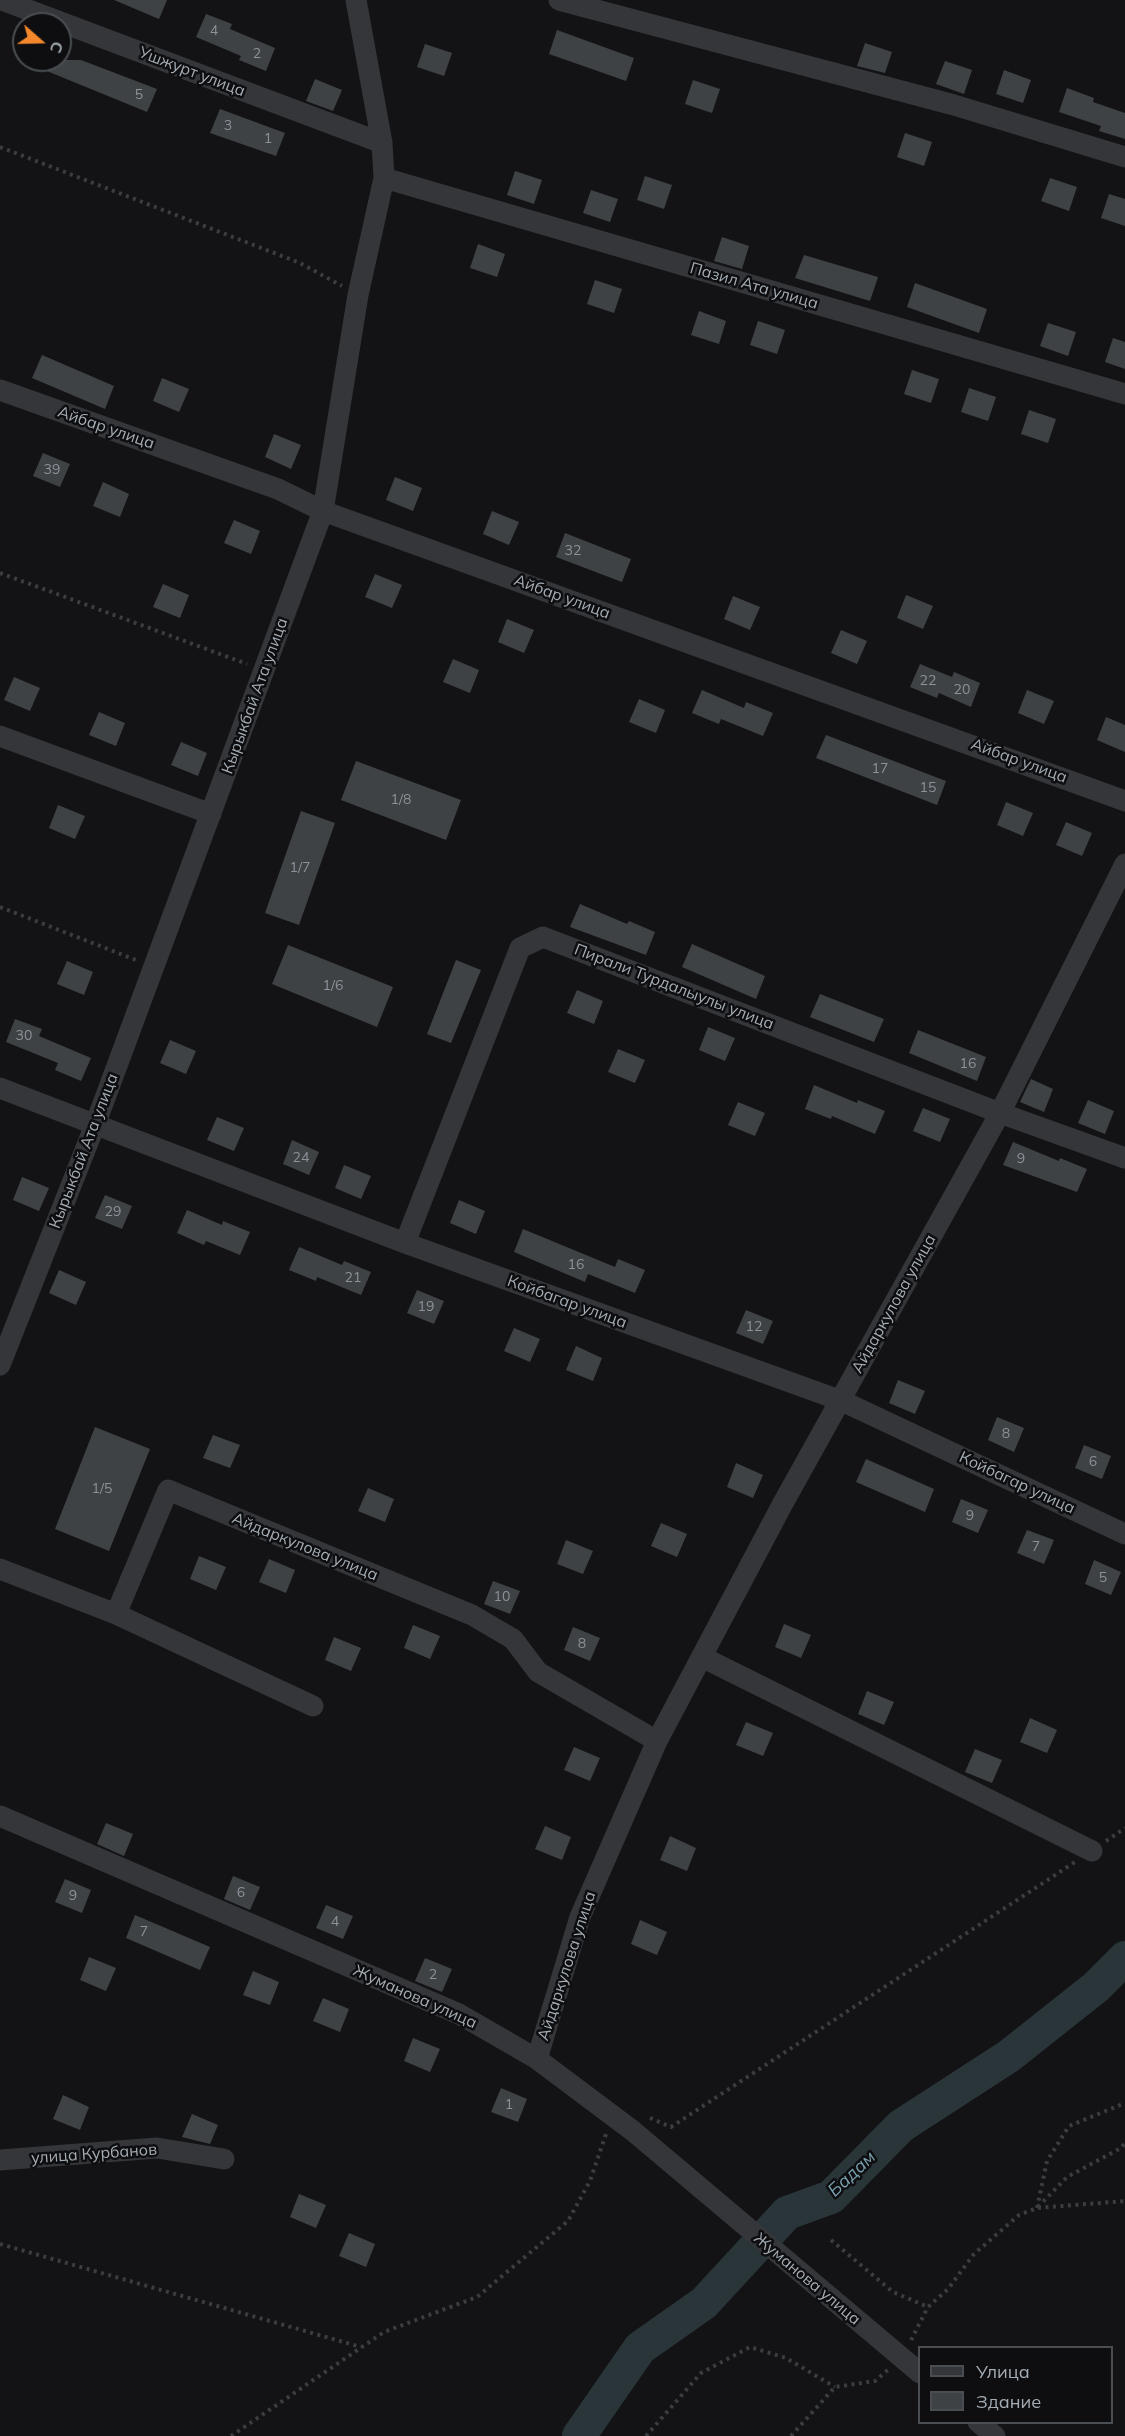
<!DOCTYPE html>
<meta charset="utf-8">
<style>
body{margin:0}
#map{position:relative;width:1125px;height:2436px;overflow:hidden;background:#131315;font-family:Mulish,sans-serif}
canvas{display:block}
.legend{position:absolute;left:918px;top:2346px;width:195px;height:78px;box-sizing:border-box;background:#0e0e10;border:2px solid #4a4e52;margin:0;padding:8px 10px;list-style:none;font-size:18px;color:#a4adb5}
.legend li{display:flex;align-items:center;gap:12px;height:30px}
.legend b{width:30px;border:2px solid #4a4e52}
.north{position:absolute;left:12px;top:12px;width:60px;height:60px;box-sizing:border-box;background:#0e0e10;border:2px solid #4a4e52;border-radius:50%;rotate:110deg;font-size:16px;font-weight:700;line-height:24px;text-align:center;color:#a4adb5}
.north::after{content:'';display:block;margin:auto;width:21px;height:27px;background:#f4872c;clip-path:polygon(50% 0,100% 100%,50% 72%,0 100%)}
</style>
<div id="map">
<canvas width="1125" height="2436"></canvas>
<ul class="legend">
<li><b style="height:8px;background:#34363a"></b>Улица</li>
<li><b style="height:16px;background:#3f4245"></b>Здание</li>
</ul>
<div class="north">С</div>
</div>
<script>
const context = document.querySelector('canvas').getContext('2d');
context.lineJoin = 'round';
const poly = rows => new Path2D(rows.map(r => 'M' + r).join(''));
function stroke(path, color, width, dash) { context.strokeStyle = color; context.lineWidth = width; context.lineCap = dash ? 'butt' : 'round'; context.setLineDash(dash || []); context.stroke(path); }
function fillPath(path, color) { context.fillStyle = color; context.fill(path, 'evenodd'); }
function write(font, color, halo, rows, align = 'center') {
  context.font = font + ' Mulish,sans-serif'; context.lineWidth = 5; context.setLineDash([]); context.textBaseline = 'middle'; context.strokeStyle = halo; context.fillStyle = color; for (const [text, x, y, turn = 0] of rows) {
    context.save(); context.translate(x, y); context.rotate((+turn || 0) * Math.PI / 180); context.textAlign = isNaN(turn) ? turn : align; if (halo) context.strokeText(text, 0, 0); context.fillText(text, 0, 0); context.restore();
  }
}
stroke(poly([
 [579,2436,640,2348,704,2303,787,2213,831,2197,901,2126,1009,2056,1096,1987,1125,1958]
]), '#293539', 34);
fillPath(poly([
 [114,0,167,0,159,19],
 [206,14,232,24,230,29,275,48,266,71,239,60,241,56,196,37],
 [557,30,634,58,626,81,549,54],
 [865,43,892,52,885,73,857,66],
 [425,44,452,53,444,76,417,67],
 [20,60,81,60,157,89,147,112],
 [945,61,972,70,964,94,936,84],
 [1004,70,1031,80,1023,103,996,94],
 [315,79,342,90,333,111,306,101],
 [693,80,720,89,712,113,685,104],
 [1067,88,1094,98,1093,102,1125,113,1125,139,1099,131,1101,126,1059,112],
 [220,109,285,133,276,156,210,133],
 [905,133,932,142,924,166,897,157],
 [515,171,542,180,534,204,507,195],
 [645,176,672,185,664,209,637,200],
 [1050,178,1077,187,1069,211,1041,201],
 [591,190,618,199,610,222,583,213],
 [1109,194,1125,199,1125,226,1101,218],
 [722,237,749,246,742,269,714,261],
 [478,244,505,254,497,277,470,268],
 [804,255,878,277,870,301,795,278],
 [595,280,622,289,614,313,587,304],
 [915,283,987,309,979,333,907,307],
 [699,311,726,321,719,344,691,335],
 [758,321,785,330,777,354,750,345],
 [1048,323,1076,332,1068,356,1040,346],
 [1113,338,1125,342,1125,369,1105,362],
 [42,355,114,386,105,409,32,378],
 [912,370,939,379,931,403,904,394],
 [162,378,189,389,179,412,153,401],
 [969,388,996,397,988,421,961,412],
 [1029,410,1056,419,1048,443,1021,434],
 [274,434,301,445,291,469,265,457],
 [43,453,70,464,60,487,33,476],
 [395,477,422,488,413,511,386,500],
 [103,482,129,494,120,517,93,506],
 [492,511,519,522,509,545,483,534],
 [234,520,260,531,251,554,224,543],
 [565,533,631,559,622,582,556,557],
 [375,574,402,585,392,608,365,597],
 [163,584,189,595,180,618,153,607],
 [906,595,933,606,923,629,897,618],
 [733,596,760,607,750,630,724,619],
 [507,619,534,630,524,653,498,642],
 [841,630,867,641,857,664,831,653],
 [453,659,479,670,470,693,443,682],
 [920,664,952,677,954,672,980,683,971,707,939,693,937,698,910,687],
 [14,677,40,688,30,711,4,700],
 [702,690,744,708,746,702,773,713,763,736,721,719,719,724,692,713],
 [1027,690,1054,701,1044,724,1018,713],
 [639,699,665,710,656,733,629,722],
 [99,712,125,723,116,746,89,735],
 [1106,717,1125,725,1125,752,1097,740],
 [826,735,946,781,937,805,816,758],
 [181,742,207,753,198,776,171,765],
 [356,761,461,800,446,840,341,800],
 [1006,802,1033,813,1023,836,997,825],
 [58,805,85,816,75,839,49,828],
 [301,811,335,823,299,925,265,913],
 [1066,822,1092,833,1082,856,1056,845],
 [580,904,627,924,629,921,655,932,646,955,570,927],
 [692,944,765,976,756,999,682,967],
 [288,945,393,987,377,1027,272,984],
 [456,960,481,970,451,1043,427,1034],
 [67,961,93,972,84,995,57,984],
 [577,990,603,1001,594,1024,567,1013],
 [820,994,884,1019,874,1042,810,1017],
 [15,1019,42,1029,39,1036,91,1058,81,1081,55,1070,58,1063,6,1042],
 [708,1027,735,1038,725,1061,699,1050],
 [918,1030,986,1057,977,1081,909,1053],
 [170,1040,196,1051,186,1074,160,1063],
 [618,1049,645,1060,635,1083,608,1072],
 [1031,1079,1053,1089,1044,1112,1020,1102],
 [814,1085,857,1103,858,1100,885,1111,875,1134,832,1116,831,1119,805,1109],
 [1088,1100,1114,1111,1105,1134,1078,1123],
 [738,1102,765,1113,755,1136,728,1125],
 [923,1108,950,1119,940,1142,913,1131],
 [217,1117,244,1128,234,1151,207,1140],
 [292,1140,319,1152,309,1175,283,1164],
 [1013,1142,1059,1161,1060,1158,1087,1169,1077,1192,1003,1165],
 [344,1165,371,1176,361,1199,335,1188],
 [22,1177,49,1188,39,1211,13,1200],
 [105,1195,132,1206,122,1229,95,1218],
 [459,1200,485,1211,476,1234,450,1223],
 [187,1210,222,1225,223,1221,250,1232,240,1255,206,1241,204,1245,177,1233],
 [523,1229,615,1267,618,1259,645,1270,635,1293,588,1274,585,1282,514,1252],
 [299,1247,342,1265,344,1261,371,1272,361,1295,317,1277,316,1281,289,1270],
 [59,1270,86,1282,76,1305,49,1293],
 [417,1290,444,1301,434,1324,407,1313],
 [746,1310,773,1321,763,1344,736,1333],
 [514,1328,540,1339,530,1362,504,1351],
 [576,1346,602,1358,593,1381,566,1370],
 [898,1380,925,1391,915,1414,889,1403],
 [997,1417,1024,1428,1014,1452,988,1440],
 [95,1427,150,1449,109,1551,55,1529],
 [213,1435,240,1445,230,1468,203,1458],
 [1084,1445,1111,1456,1102,1479,1075,1468],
 [866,1459,934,1489,925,1512,856,1482],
 [736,1463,763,1475,753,1498,727,1487],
 [368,1488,394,1499,385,1522,358,1511],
 [961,1499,988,1510,978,1533,952,1522],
 [661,1523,687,1534,677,1557,651,1546],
 [1027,1530,1054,1540,1044,1564,1017,1553],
 [566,1540,593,1551,583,1574,557,1564],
 [199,1556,226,1567,216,1590,190,1579],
 [269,1559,295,1570,286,1593,259,1582],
 [1094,1560,1121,1572,1111,1595,1085,1584],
 [493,1581,520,1591,510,1614,484,1604],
 [784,1624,811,1635,801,1658,775,1647],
 [413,1625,440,1636,430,1659,404,1648],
 [573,1627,600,1638,590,1661,564,1650],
 [334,1637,361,1648,351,1671,325,1660],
 [867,1691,894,1702,884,1725,858,1714],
 [1030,1718,1057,1730,1047,1753,1020,1742],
 [746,1722,773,1733,763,1756,736,1745],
 [574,1747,600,1758,590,1781,564,1770],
 [975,1749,1002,1760,992,1783,965,1772],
 [106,1823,133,1834,124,1856,97,1844],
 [545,1826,571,1837,562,1860,535,1849],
 [670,1836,696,1848,687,1871,660,1860],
 [233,1876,260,1887,250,1910,224,1899],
 [65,1879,91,1890,82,1913,55,1902],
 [326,1905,353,1916,343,1939,316,1928],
 [135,1915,210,1947,200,1970,126,1938],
 [640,1920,667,1932,657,1955,631,1944],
 [89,1957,116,1968,106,1991,80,1980],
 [425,1958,452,1969,442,1992,415,1981],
 [253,1971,279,1982,270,2005,243,1995],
 [323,1998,349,2009,340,2032,313,2021],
 [413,2038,440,2049,430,2072,404,2061],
 [501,2088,527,2099,518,2122,491,2112],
 [63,2095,89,2107,80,2130,53,2119],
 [192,2114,218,2125,210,2144,182,2137],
 [299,2194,326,2205,316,2228,290,2217],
 [349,2233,375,2244,366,2267,339,2256]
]), '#3f4245');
stroke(poly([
 [0,147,300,263,342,286],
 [0,573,247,664],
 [0,907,136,960],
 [1106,1841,1125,1828],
 [650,2118,671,2127,1075,1862],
 [1038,2207,1067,2177,1121,2148,1125,2143],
 [1037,2208,1047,2161,1069,2126,1125,2103],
 [831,2240,893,2292,928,2307],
 [0,2244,361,2347],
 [911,2340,928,2307,948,2289,974,2254,1019,2215,1037,2208,1125,2201],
 [231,2436,384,2332,477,2297,568,2221,590,2181,606,2134],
 [646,2436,701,2373,750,2347,786,2358,835,2387],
 [791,2436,835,2387,875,2381,889,2369]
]), '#3a3d41', 4, [3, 4.5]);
stroke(poly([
 [2,0,382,143],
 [559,0,954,105,1125,157],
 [384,178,1125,394],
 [0,390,278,489,323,511,1125,801],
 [0,736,211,814],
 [0,1088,405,1243,842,1401,1125,1534],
 [405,1243,520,948,543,937,1000,1113,1125,1158],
 [0,1365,95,1125,323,511,358,295,384,178,382,143,356,0],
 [0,1569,116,1614,168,1490,472,1615,513,1639,538,1672,657,1741],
 [116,1614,313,1706],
 [702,1657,1092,1851],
 [0,1816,459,2014,537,2059,633,2131,920,2373],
 [537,2059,580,1917,657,1741,782,1505,1000,1113,1125,864],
 [0,2160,157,2148,224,2159],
 [978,2422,995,2436]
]), '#34363a', 21);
write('14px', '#8b9299', null, [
 ["4",214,31],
 ["2",257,54],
 ["5",139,95],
 ["3",228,126],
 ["1",268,139],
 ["39",52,470],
 ["32",573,551],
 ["22",928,681],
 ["20",962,690],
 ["17",880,769],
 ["15",928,788],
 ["1/8",401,800],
 ["1/7",300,868],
 ["1/6",333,986],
 ["30",24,1036],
 ["16",968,1064],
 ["24",301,1158],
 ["9",1021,1159],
 ["29",113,1212],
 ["16",576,1265],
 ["21",353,1278],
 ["19",426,1307],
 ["12",754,1327],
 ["8",1006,1434],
 ["6",1093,1462],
 ["1/5",102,1489],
 ["9",970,1516],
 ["7",1036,1547],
 ["5",1103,1578],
 ["10",502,1597],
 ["8",582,1644],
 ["6",241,1893],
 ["9",73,1896],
 ["4",335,1922],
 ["7",144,1932],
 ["2",433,1975],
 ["1",509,2105]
]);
write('16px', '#a4adb5', '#0e0e10', [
 ["Ушжурт улица",192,72,21],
 ["Пазил Ата улица",754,286,16],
 ["Айбар улица",106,428,19],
 ["Айбар улица",562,597,20],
 ["Кырыкбай Ата улица",255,696,-70],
 ["Айбар улица",1019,761,20],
 ["Пирали Турдалыулы улица",674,987,21],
 ["Кырыкбай Ата улица",84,1151,-69],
 ["Койбагар улица",567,1302,20],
 ["Айдаркулова улица",894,1304,-61],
 ["Койбагар улица",1017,1483,25],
 ["Айдаркулова улица",305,1547,22],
 ["Айдаркулова улица",567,1966,-72],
 ["Жуманова улица",415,1997,24],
 ["улица Курбанов",94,2154,-4],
 ["Жуманова улица",807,2279,40]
]);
write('italic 18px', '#7aa3b1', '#0e0e10', [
 ["Бадам",852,2174,-43]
]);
</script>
